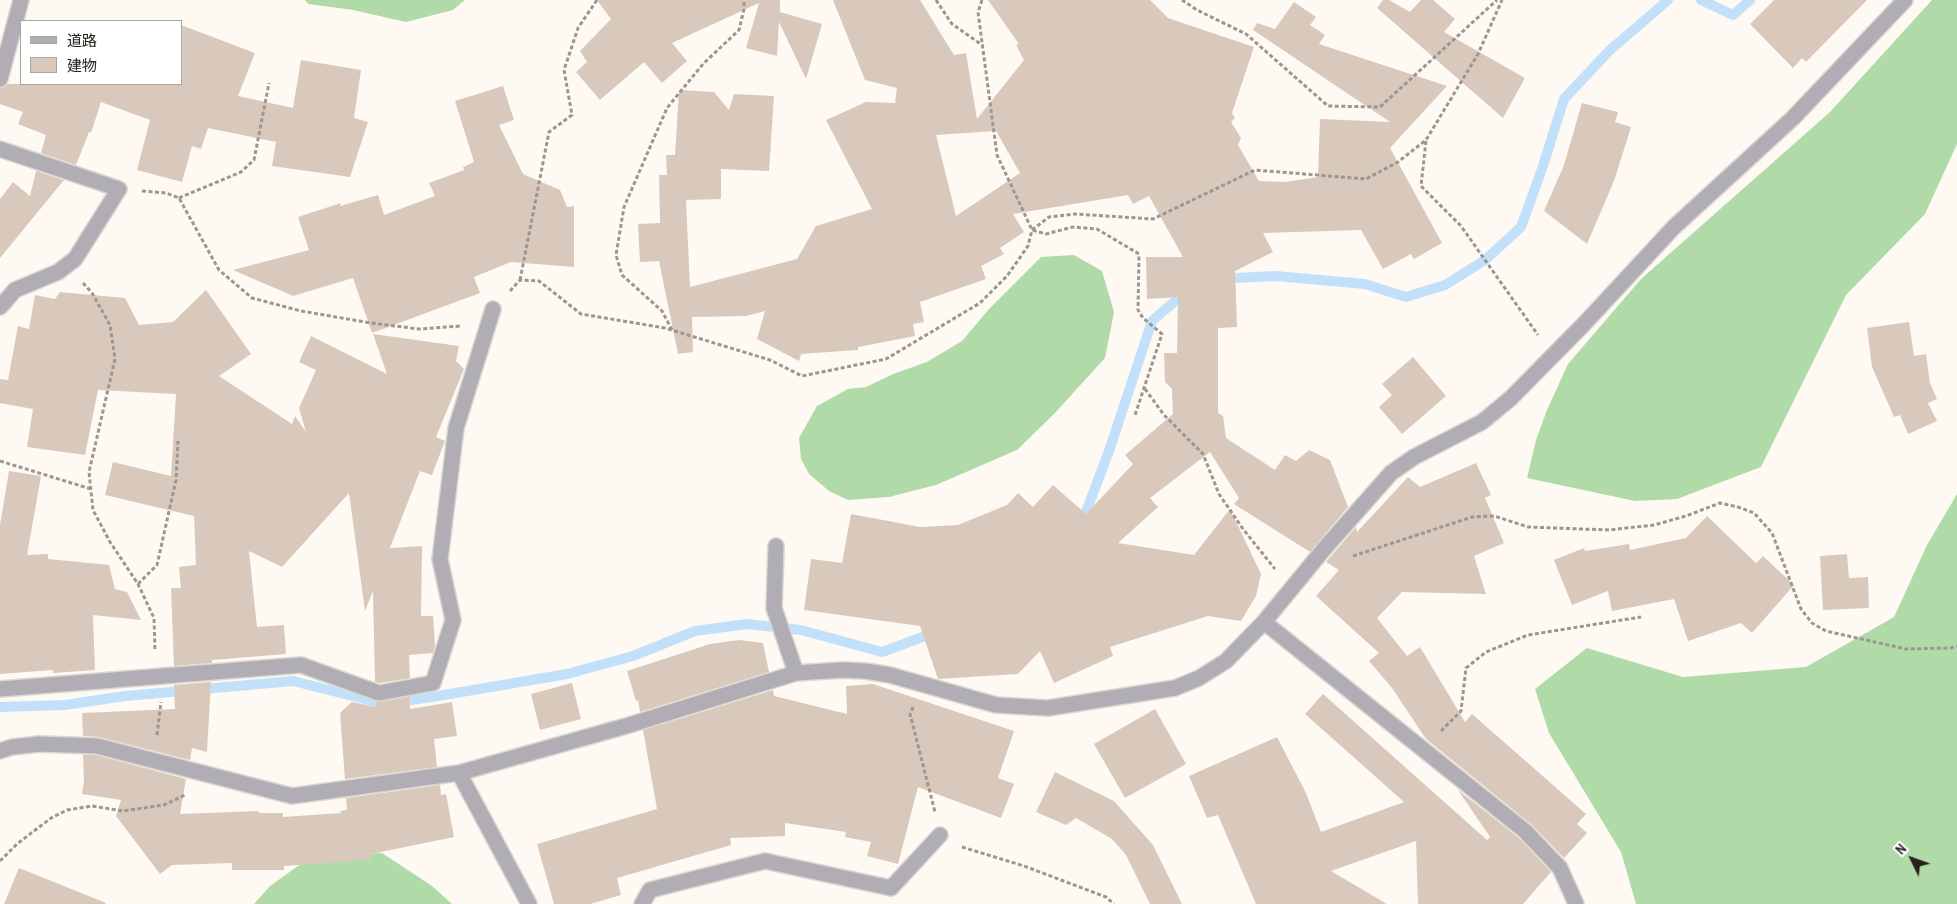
<!DOCTYPE html>
<meta charset="utf-8">
<style>
body{margin:0}
#map{position:relative;width:1957px;height:904px;overflow:hidden;background:#fefaf3;font-family:"Archivo Narrow","Noto Sans JP",sans-serif}
canvas{display:block}
.legend{position:absolute;left:20px;top:20px;width:162px;height:65px;box-sizing:border-box;background:#fff;border:1px solid #a8a6a4;margin:0;padding:6px 9px;list-style:none;font-size:15px;color:#25211b}
.legend li{display:flex;align-items:center;gap:10px;height:25px}
.legend b{width:25px;border:1px solid #a8a6a4}
.north{position:absolute;left:1887px;top:834px;width:50px;height:50px;-webkit-text-stroke:4px #fff;paint-order:stroke;rotate:312deg;font-size:14px;font-weight:700;line-height:20px;text-align:center;color:#25211b}
.north::after{content:'';display:block;margin:auto;width:18px;height:22px;background:#25211b;clip-path:polygon(50% 0,100% 100%,50% 72%,0 100%)}
</style>
<div id="map">
<canvas width="1957" height="904"></canvas>
<ul class="legend">
<li><b style="height:6px;background:#b1adb5"></b>道路</li>
<li><b style="height:14px;background:#d9c9bd"></b>建物</li>
</ul>
<div class="north">N</div>
</div>
<script>
const context = document.querySelector('canvas').getContext('2d');
context.lineJoin = 'round';
function fillPath(path, color) { context.fillStyle = color; context.fill(path, 'evenodd'); }
const poly = rows => new Path2D(rows.map(r => 'M' + r).join(''));
function stroke(path, color, width, dash) { context.strokeStyle = color; context.lineWidth = width; context.lineCap = dash ? 'butt' : 'round'; context.setLineDash(dash || []); context.stroke(path); }
fillPath(poly([
 [305,0,465,0,453,10,406,22,353,10,308,4],
 [1932,0,1957,0,1957,144,1925,214,1846,295,1761,467,1677,499,1635,501,1527,478,1536,440,1547,410,1568,364,1641,279,1830,112],
 [1074,255,1102,271,1114,312,1105,358,1054,414,1017,450,936,485,889,497,848,500,829,491,809,474,801,459,799,438,817,406,848,389,866,387,893,374,927,362,962,341,989,309,1041,257],
 [1957,494,1957,904,1636,904,1621,852,1549,733,1535,689,1587,648,1683,677,1806,667,1894,617,1927,545],
 [382,853,432,886,452,904,254,904,270,886,312,856]
]), '#b1daa9');
stroke(poly([
 [1701,0,1733,15,1750,0],
 [1223,282,1235,278,1276,276,1365,284,1406,297,1445,285,1485,260,1521,227,1542,169,1564,99,1609,51,1668,0],
 [1081,525,1109,451,1152,321,1183,294,1190,291],
 [0,707,65,705,125,696,293,681,384,704,438,696,567,674,633,656,695,631,747,624,801,630,882,652,936,632]
]), '#c3e0fa', 10);
fillPath(poly([
 [597,0,780,0,780,12,822,24,806,79,779,22,777,56,746,48,759,3,672,43,687,61,662,83,644,62,600,100,576,72,587,62,580,51,611,19],
 [833,0,920,0,954,55,966,53,977,119,1024,60,1016,45,1019,44,988,0,1150,0,1168,18,1254,47,1232,113,1235,118,1231,122,1241,138,1238,145,1259,181,1285,182,1318,177,1320,119,1390,122,1253,30,1257,23,1275,29,1294,2,1316,17,1310,25,1325,35,1319,44,1447,86,1390,148,1442,243,1414,259,1411,254,1383,269,1361,230,1263,233,1273,252,1235,271,1237,327,1218,328,1218,413,1223,416,1226,438,1275,470,1285,455,1296,461,1309,450,1330,460,1348,507,1310,552,1234,504,1239,498,1210,452,1150,498,1158,507,1118,543,1194,555,1230,509,1261,574,1256,596,1241,621,1208,616,1110,647,1113,656,1054,683,1040,651,1018,674,938,679,920,626,804,610,811,559,842,563,851,514,920,527,958,525,1007,505,1018,493,1033,507,1053,485,1086,514,1133,464,1125,455,1173,414,1172,389,1165,382,1164,353,1177,353,1178,297,1147,299,1146,257,1183,257,1149,196,1133,204,1128,195,1013,214,1024,232,1000,248,1004,254,981,266,986,279,920,302,924,322,913,324,915,336,858,347,858,350,801,354,799,361,757,339,765,311,746,316,692,317,693,352,678,354,659,261,640,262,638,224,660,223,659,175,667,175,666,155,675,155,679,90,714,92,729,110,734,94,774,96,769,171,721,169,721,199,686,200,690,287,797,259,816,226,872,209,826,120,866,102,895,103,897,88,865,80],
 [996,131,1020,173,956,216,936,135],
 [1383,0,1389,0,1410,12,1421,0,1433,0,1455,19,1444,32,1525,78,1503,118,1377,8],
 [1774,0,1867,0,1806,62,1802,58,1793,68,1750,24],
 [181,25,255,53,238,96,293,108,301,60,361,70,354,118,368,122,350,177,272,166,276,142,208,128,201,149,192,146,182,182,137,170,150,120,101,102,91,133,89,132,76,165,41,153,46,135,18,124,23,112,0,104,0,88,8,84,181,84],
 [503,86,514,120,499,125,523,174,560,190,567,207,574,206,574,267,511,262,474,277,480,293,372,333,353,278,293,296,233,270,309,250,298,217,341,203,340,206,378,195,384,215,435,196,429,183,464,170,463,167,474,162,455,101],
 [1582,103,1618,112,1615,122,1631,127,1614,181,1587,244,1544,211,1564,165],
 [36,171,64,180,0,258,0,199,13,182,30,196],
 [206,290,251,354,219,376,292,424,295,416,306,432,299,408,316,370,299,362,311,336,387,374,373,334,459,346,456,361,464,369,436,437,445,441,432,475,420,471,390,548,422,546,421,616,433,616,435,646,433,653,409,655,410,678,380,683,375,682,373,591,365,611,349,493,282,567,249,551,257,627,284,625,286,654,212,660,212,663,174,666,171,588,181,588,179,567,196,565,194,516,105,495,113,462,171,476,176,394,98,390,85,455,27,447,33,409,0,403,0,379,8,380,18,326,29,329,35,295,55,299,60,292,125,298,139,325,173,322],
 [1909,322,1914,356,1926,354,1930,383,1937,399,1928,403,1937,421,1908,434,1900,415,1894,417,1872,367,1867,328],
 [1413,357,1446,396,1402,434,1379,407,1392,395,1382,384],
 [1476,463,1491,495,1485,498,1504,543,1474,556,1486,594,1402,592,1377,618,1407,656,1420,647,1465,722,1472,714,1586,814,1577,824,1587,833,1564,858,1531,824,1426,739,1392,688,1369,661,1379,653,1316,596,1339,570,1326,562,1356,527,1357,532,1408,477,1420,487],
 [9,471,41,476,27,555,48,554,48,559,109,565,115,589,127,592,141,620,93,615,95,670,53,673,53,670,0,674,0,525],
 [1707,516,1756,563,1763,556,1794,585,1752,633,1741,623,1688,641,1674,599,1612,611,1608,591,1572,605,1554,560,1584,548,1585,551,1629,544,1630,550,1686,538],
 [1847,554,1849,578,1868,577,1869,608,1823,610,1820,556],
 [739,640,763,643,769,672,640,712,638,700,636,701,627,671,710,644],
 [211,682,207,752,192,748,190,760,99,737,83,736,82,713,175,709,174,685],
 [572,683,581,719,540,730,531,694],
 [873,684,1014,731,998,778,1014,784,1001,818,918,787,898,864,867,856,871,842,845,837,846,832,785,823,785,836,730,838,731,845,617,878,621,895,590,904,554,904,537,844,657,809,643,730,773,690,774,696,847,714,846,686],
 [1323,694,1487,840,1490,837,1458,790,1519,838,1551,872,1523,904,1418,904,1416,841,1331,871,1387,904,1256,904,1218,815,1207,818,1189,776,1277,737,1306,793,1321,832,1404,802,1305,714],
 [410,697,410,709,452,702,457,736,434,739,437,767,345,779,340,713,352,702,376,707,376,702],
 [1155,709,1186,764,1125,798,1094,744],
 [83,755,96,755,186,779,180,814,258,811,259,813,283,813,283,817,341,813,340,811,347,810,346,798,440,785,441,795,446,794,454,837,371,854,371,860,284,866,284,870,232,870,232,863,172,865,160,874,116,816,121,800,82,794,84,780],
 [1055,772,1114,801,1153,845,1182,904,1150,904,1126,855,1112,839,1076,818,1066,825,1036,812],
 [19,868,106,903,105,904,4,904]
]), '#d9c9bd');
const service = poly([
 [776,546,774,608,796,673]
]);
const minor = poly([
 [0,79,21,0],
 [0,149,119,189,75,259,58,272,15,290,0,307],
 [1264,622,1525,831,1560,868,1576,904],
 [0,689,301,665,379,693,433,683,453,620,440,559,456,428,493,309],
 [0,751,12,747,39,744,97,746,292,796,459,773,626,726,796,673,843,670,865,671,890,675,996,705,1048,708,1175,688,1199,678,1226,661,1264,622,1324,549,1391,473,1414,457,1482,422,1511,398,1584,324,1674,227,1793,118,1905,0],
 [459,773,529,904],
 [642,904,650,890,765,861,891,888,940,835]
]);
stroke(service, '#dbd7d0', 18);
stroke(minor, '#dbd7d0', 18);
stroke(poly([
 [936,0,952,24,982,45],
 [982,0,978,12,997,155,1032,230,1046,234,1073,227,1097,229,1139,254,1138,310,1143,318,1162,334,1135,415],
 [1182,0,1197,10,1246,34,1328,106,1380,107,1497,0],
 [1426,141,1421,186,1461,226,1538,335],
 [142,191,166,193,179,198,219,270,252,298,301,311,371,323,419,329,461,326],
 [179,198,241,172,254,160,269,83],
 [520,280,549,132,572,115,564,70,578,28,597,0],
 [83,283,92,293,110,325,115,359,89,472,93,510,110,542,138,584,154,618,155,651],
 [510,291,520,280,539,281,581,314,665,328,770,360,802,376,886,359,980,303,1007,276,1028,246,1032,230,1049,217,1075,214,1153,219,1255,170,1366,179,1398,162,1426,140,1478,54,1502,0],
 [672,330,662,311,622,275,616,255,624,207,667,108,703,64,739,30,744,9,744,0],
 [1145,389,1164,415,1203,454,1219,494,1243,529,1275,569],
 [0,461,91,489],
 [1353,556,1472,517,1494,516,1528,527,1609,530,1654,525,1686,516,1720,503,1738,507,1754,513,1772,533,1801,609,1812,623,1826,631,1906,649,1951,648,1957,646],
 [138,584,157,565,176,480,178,441],
 [913,707,910,714,935,812],
 [1441,731,1461,711,1466,668,1486,652,1528,635,1641,617],
 [157,735,161,702],
 [962,847,1024,866,1106,897,1114,904],
 [0,861,17,844,51,818,67,810,92,806,123,811,164,805,185,795]
]), '#9b9790', 3, [4, 2.5]);
stroke(service, '#b1adb5', 15);
stroke(minor, '#b1adb5', 15);
</script>
